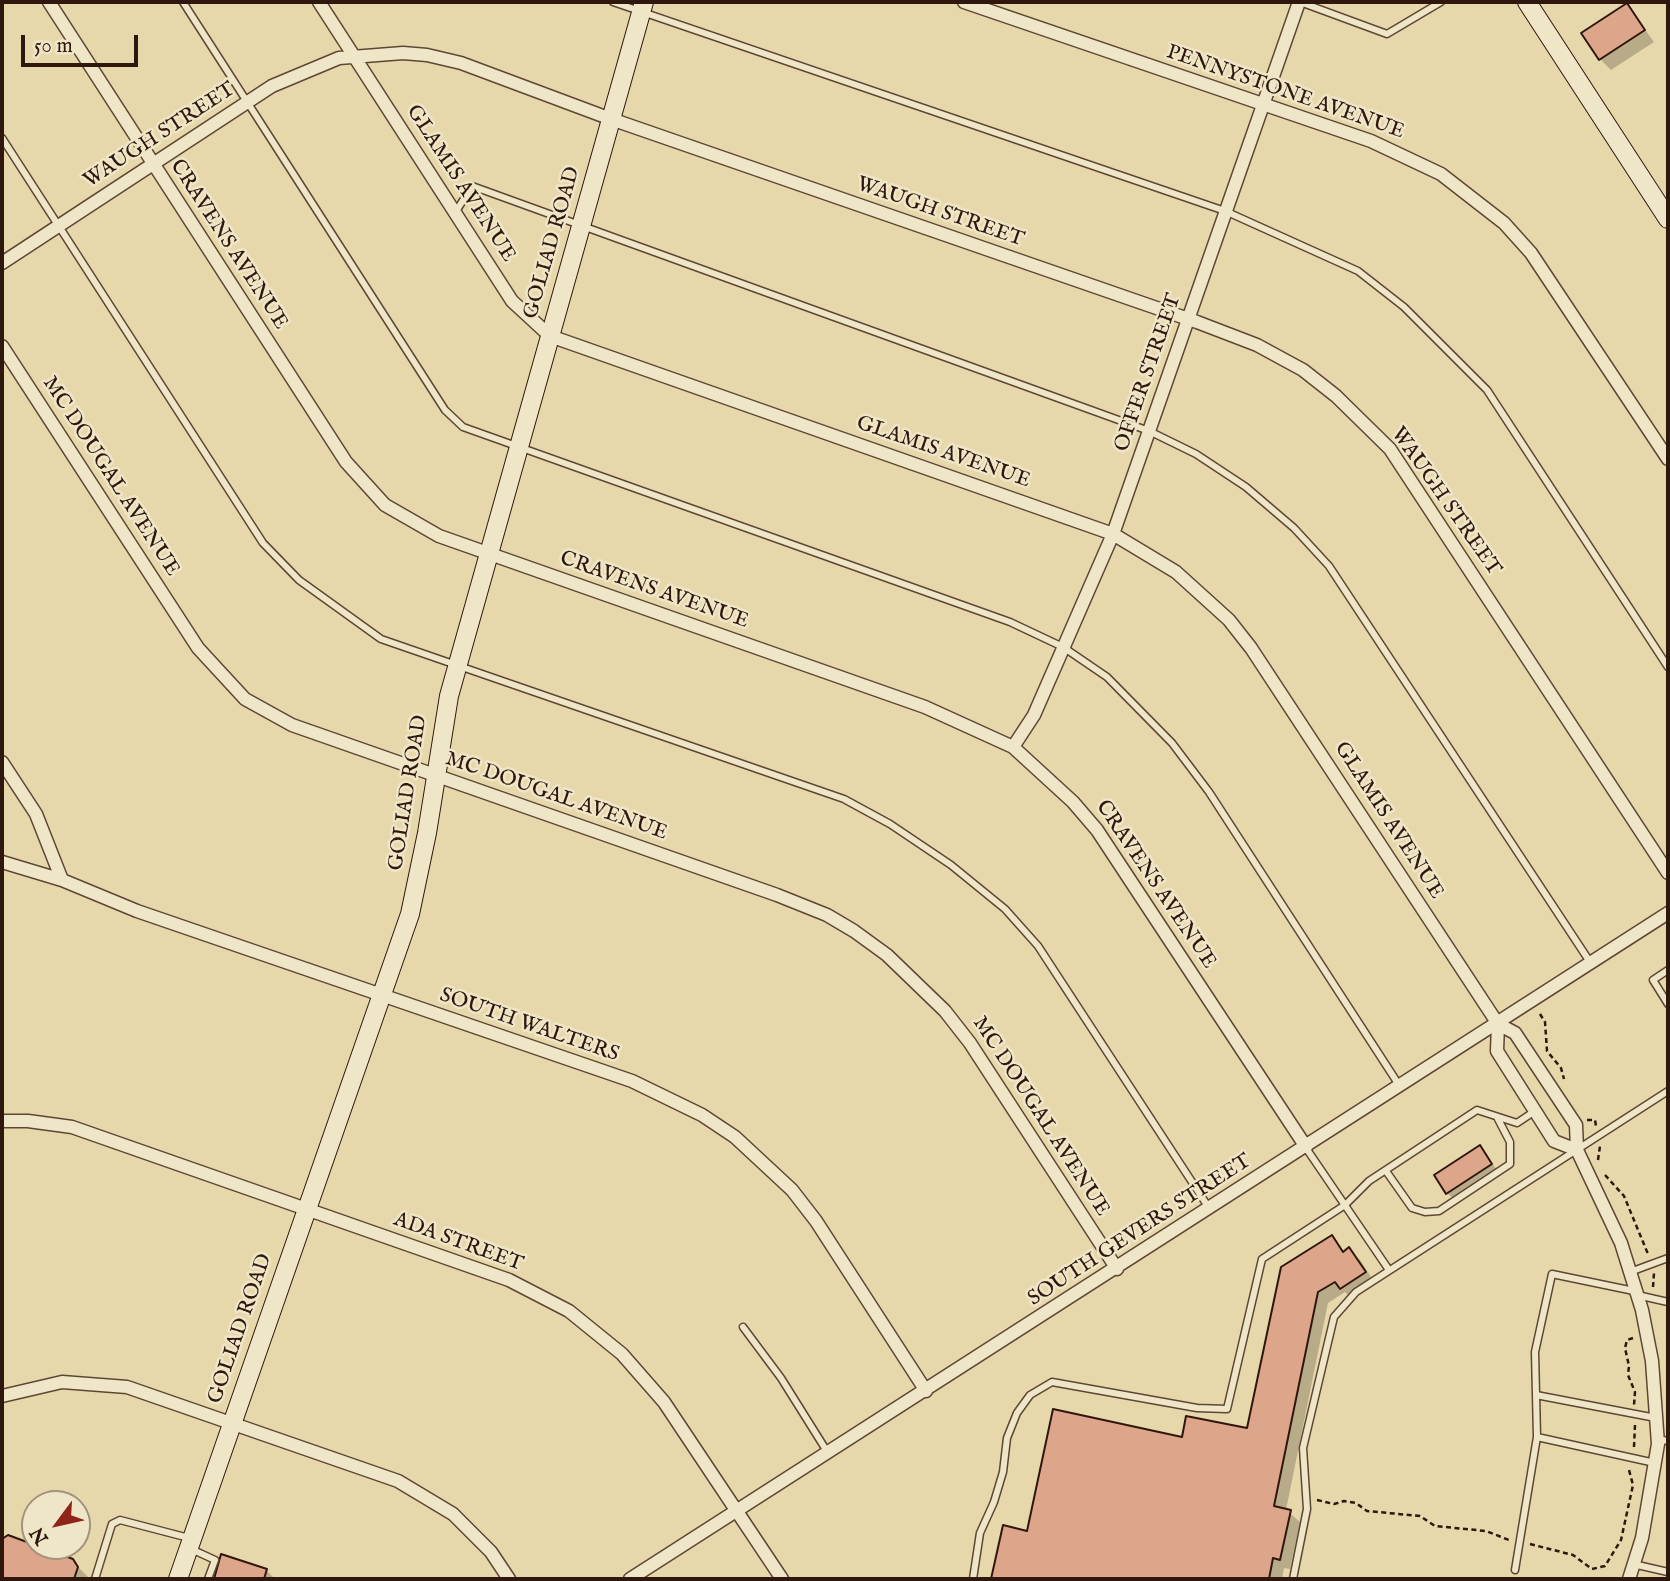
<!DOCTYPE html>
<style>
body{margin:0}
#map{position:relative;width:1670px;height:1581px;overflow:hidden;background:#e7d8ab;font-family:"IM FELL English",serif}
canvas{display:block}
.frame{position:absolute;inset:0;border:4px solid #2f170d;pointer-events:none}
.north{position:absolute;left:21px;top:1490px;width:70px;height:70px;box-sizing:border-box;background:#efe6c8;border:2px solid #a2937d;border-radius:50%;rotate:237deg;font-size:19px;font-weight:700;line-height:28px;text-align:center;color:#2f170d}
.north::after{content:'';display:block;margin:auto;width:24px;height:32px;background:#8f2418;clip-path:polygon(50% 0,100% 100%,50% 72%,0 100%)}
.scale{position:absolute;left:21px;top:35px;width:117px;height:32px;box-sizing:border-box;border:4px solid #2f170d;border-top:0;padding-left:9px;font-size:21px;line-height:24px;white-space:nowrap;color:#2f170d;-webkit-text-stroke:5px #efe6c8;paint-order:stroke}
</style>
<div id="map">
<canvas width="1670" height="1581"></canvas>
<div class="frame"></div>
<div class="north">N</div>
<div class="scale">50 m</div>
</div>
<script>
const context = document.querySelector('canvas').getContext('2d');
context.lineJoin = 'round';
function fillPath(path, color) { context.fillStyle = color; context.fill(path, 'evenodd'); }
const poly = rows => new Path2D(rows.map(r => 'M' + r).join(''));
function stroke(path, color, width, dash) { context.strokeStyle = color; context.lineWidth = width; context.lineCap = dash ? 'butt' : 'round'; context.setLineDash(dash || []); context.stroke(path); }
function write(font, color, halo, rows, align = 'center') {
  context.font = font + ' "IM FELL English",serif'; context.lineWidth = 5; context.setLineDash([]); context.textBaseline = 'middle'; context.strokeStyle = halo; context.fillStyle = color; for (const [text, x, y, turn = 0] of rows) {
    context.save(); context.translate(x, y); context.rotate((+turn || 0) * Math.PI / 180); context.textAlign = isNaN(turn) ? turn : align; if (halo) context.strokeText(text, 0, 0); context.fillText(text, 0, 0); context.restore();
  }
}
fillPath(poly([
 [1627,5,1654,42,1611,70,1600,59],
 [1479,1147,1501,1175,1458,1203,1447,1193],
 [1331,1237,1345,1252,1349,1250,1360,1260,1375,1283,1352,1299,1345,1292,1328,1303,1286,1510,1300,1522,1290,1569,1284,1568,1282,1579,993,1579,1004,1527,1029,1533,1183,1439,1248,1430],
 [8,1537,72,1561,90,1579,2,1579,2,1541],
 [222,1556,267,1571,275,1579,216,1579]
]), '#0003');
const building = poly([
 [1627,3,1645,30,1599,60,1581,33,1627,3],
 [1480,1145,1492,1164,1446,1194,1434,1175,1480,1145],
 [1332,1235,1343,1252,1349,1247,1366,1272,1340,1289,1335,1282,1318,1292,1274,1506,1291,1510,1280,1560,1273,1558,1269,1579,991,1579,1003,1525,1027,1531,1053,1409,1182,1437,1186,1416,1247,1428,1281,1267,1332,1235],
 [8,1535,73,1559,78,1567,74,1579,2,1579,2,1539,8,1535],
 [221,1554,267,1569,264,1579,214,1579,221,1554]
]);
fillPath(building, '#dda58a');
stroke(building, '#2f170d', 2);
const service = poly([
 [183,2,445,410,463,427,1010,622,1063,647,1107,677,1172,743,1209,792,1399,1085],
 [613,2,1225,211,1358,271,1404,307,1487,390,1668,667],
 [1300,2,1387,34,1441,2],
 [2,138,263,543,299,580,381,639,844,799,890,824,951,865,1005,909,1038,946,1209,1208],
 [455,213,472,186,1149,431,1196,454,1246,487,1294,528,1329,566,1590,962],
 [1668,970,1653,980,1668,1004],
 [1306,1148,1389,1270],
 [1386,1171,1412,1208,1425,1212,1439,1211,1510,1164,1510,1142,1498,1119],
 [1630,1272,1668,1258],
 [1637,1295,1668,1302],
 [743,1327,781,1378,828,1453],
 [1536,1395,1656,1418],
 [1537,1437,1655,1463],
 [1657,1439,1668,1441],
 [191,1549,215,1560,208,1579],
 [1633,1564,1668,1572],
 [1515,1570,1537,1437,1535,1352,1552,1274,1634,1291],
 [95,1579,112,1524,120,1520,189,1538],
 [973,1579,980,1533,994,1502,1003,1472,1007,1438,1017,1413,1030,1395,1052,1382,1197,1408,1227,1409,1262,1259,1345,1205,1369,1181,1477,1110,1517,1123,1535,1111],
 [1293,1579,1307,1509,1303,1448,1334,1317,1356,1292,1668,1091]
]);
const minor = poly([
 [49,2,346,462,385,505,439,536,925,707,1013,747,1073,802,1097,830,1306,1147],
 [319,2,512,301,550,336,1113,534,1176,572,1229,620,1251,648,1498,1024,1515,1033,1576,1125,1577,1150,1621,1243,1642,1310,1652,1361,1658,1444,1642,1538,1629,1579],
 [964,2,1371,141,1441,174,1504,223,1531,253,1668,459],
 [2,263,272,86,339,58,403,53,427,55,461,63,611,119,1197,322,1257,345,1303,370,1336,396,1390,449,1668,873],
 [2,346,198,648,245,699,292,725,777,895,827,915,854,931,887,955,945,1011,970,1043,1117,1269],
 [1013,747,1034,715,1113,534,1299,2],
 [2,762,36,814,62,880],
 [2,862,62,880,137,911,632,1081,702,1115,735,1137,792,1190,816,1221,926,1391],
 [1498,1024,1497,1051,1554,1141,1577,1150],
 [2,1121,28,1121,72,1127,509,1280,569,1311,622,1354,664,1402,782,1579],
 [2,1396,62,1382,127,1387,398,1481,453,1514,491,1552,509,1579],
 [630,1579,1668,913]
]);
const secondary = poly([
 [1527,2,1668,219],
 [178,1579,410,914,427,833,449,696,644,2]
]);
stroke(service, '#5d4734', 9);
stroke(minor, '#5d4734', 15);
stroke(secondary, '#2f170d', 20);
stroke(poly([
 [1540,1014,1545,1022,1547,1051,1561,1068,1564,1079],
 [1587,1120,1595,1120,1596,1126],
 [1598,1160,1600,1146],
 [1605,1175,1624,1196,1648,1254],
 [1653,1287,1654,1273],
 [1633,1338,1627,1340,1625,1348,1629,1366,1628,1375,1635,1392,1634,1405],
 [1634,1447,1635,1425],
 [1317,1500,1334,1504,1344,1501,1356,1503,1367,1511,1420,1516,1435,1526,1486,1531,1509,1540],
 [1530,1544,1573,1555,1592,1569,1605,1566,1621,1540,1633,1485,1629,1470]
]), '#2f170d', 2.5, [5, 3.5]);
stroke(service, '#efe6c8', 6);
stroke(minor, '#efe6c8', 12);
stroke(secondary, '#efe6c8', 18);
write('21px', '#2f170d', '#efe6c8', [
 ["PENNYSTONE AVENUE",1285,93,19],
 ["WAUGH STREET",160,136,-33],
 ["GLAMIS AVENUE",460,184,57],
 ["WAUGH STREET",940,213,19],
 ["GOLIAD ROAD",553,243,-74],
 ["CRAVENS AVENUE",228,245,57],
 ["OFFER STREET",1149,373,-71],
 ["GLAMIS AVENUE",943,453,19],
 ["MC DOUGAL AVENUE",110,477,57],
 ["WAUGH STREET",1445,502,55],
 ["CRAVENS AVENUE",654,591,19],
 ["GOLIAD ROAD",409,793,-81],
 ["MC DOUGAL AVENUE",556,797,19],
 ["GLAMIS AVENUE",1388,821,57],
 ["CRAVENS AVENUE",1155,885,56],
 ["SOUTH WALTERS",529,1026,19],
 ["MC DOUGAL AVENUE",1040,1117,57],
 ["SOUTH GEVERS STREET",1140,1231,-33],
 ["ADA STREET",458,1243,20],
 ["GOLIAD ROAD",241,1329,-71]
]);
</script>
